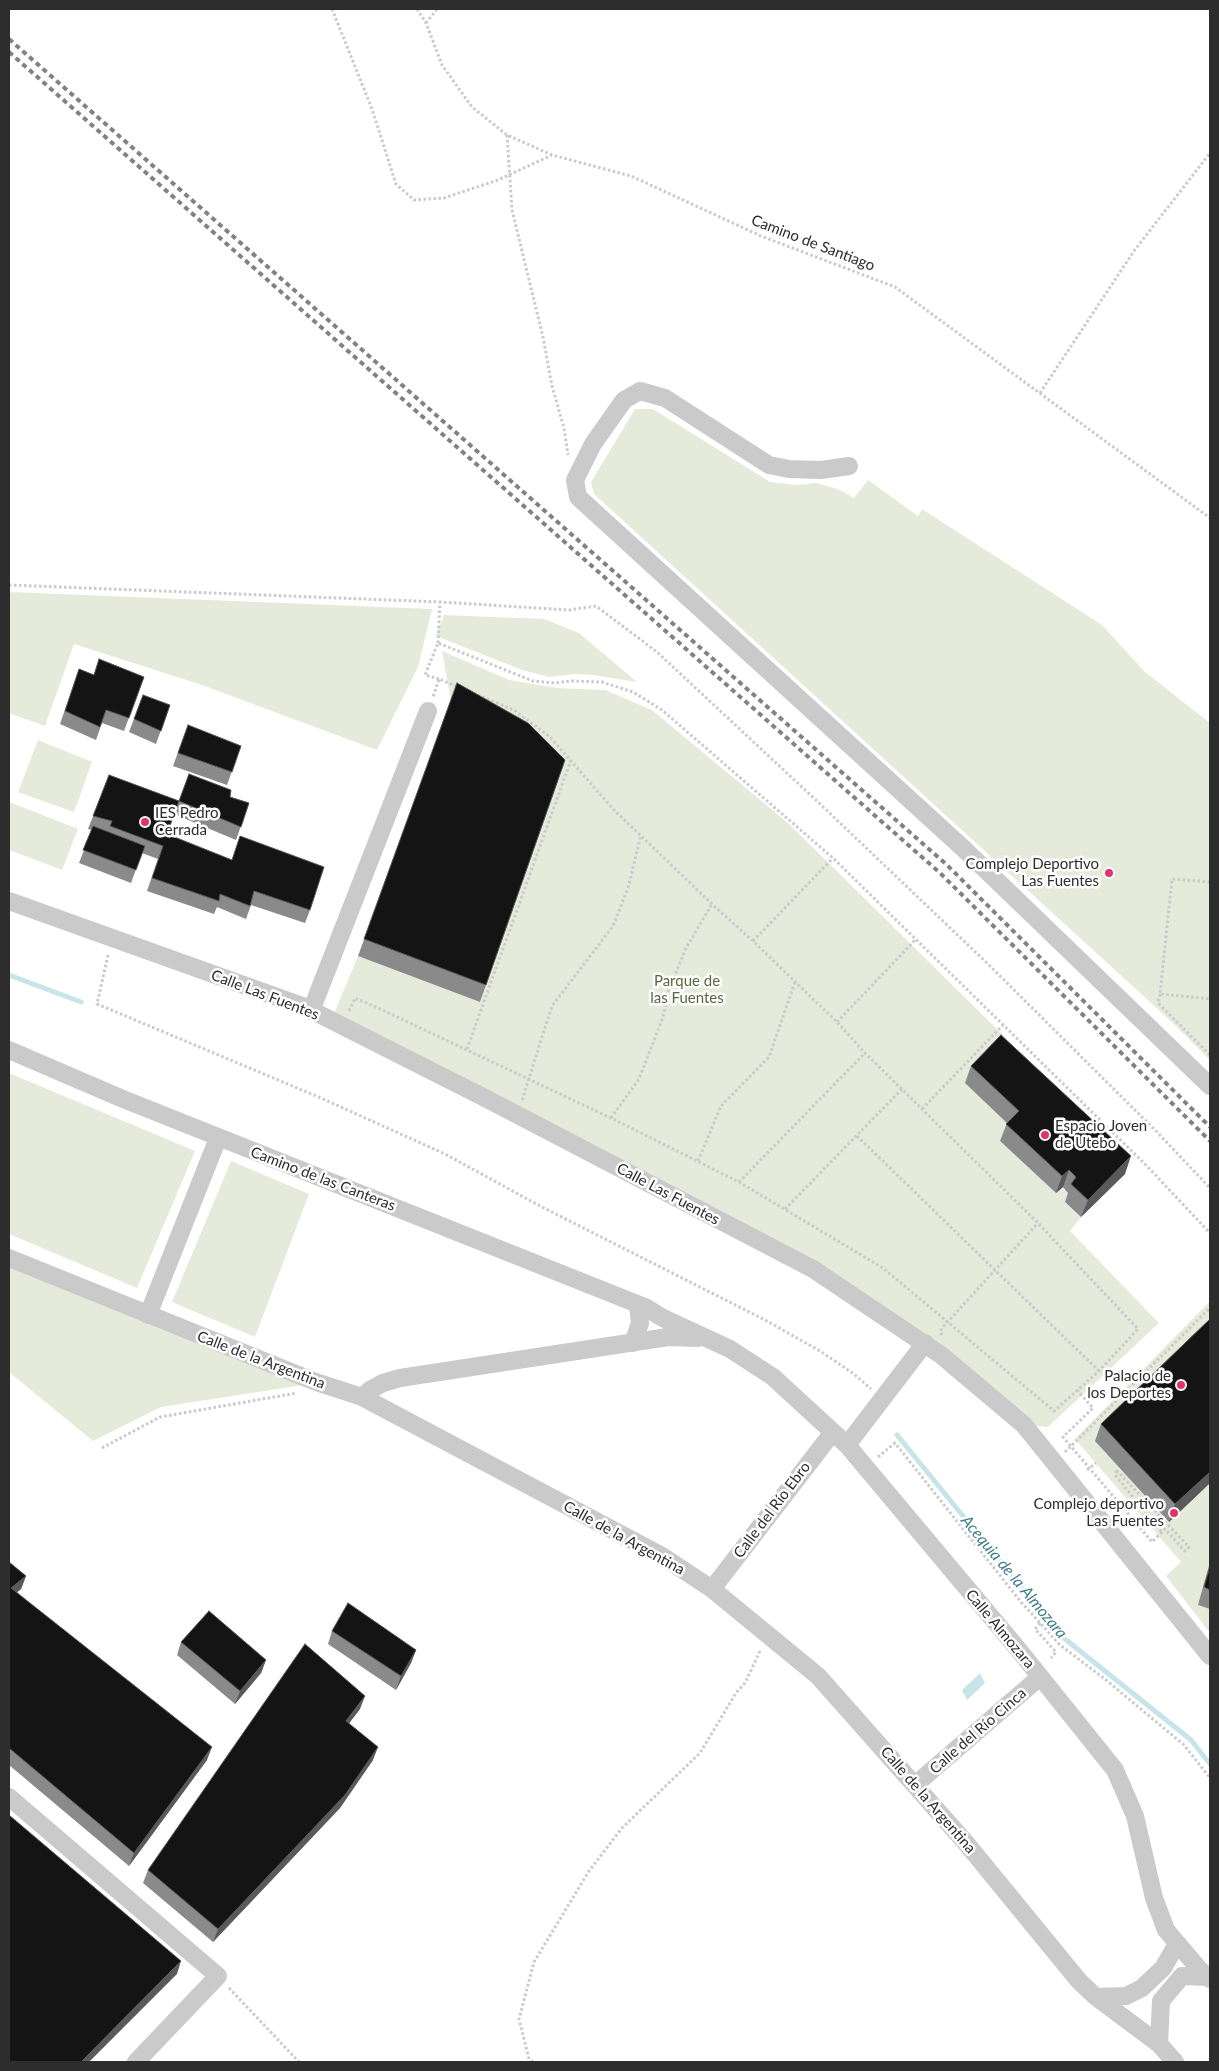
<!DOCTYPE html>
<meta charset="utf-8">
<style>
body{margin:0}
#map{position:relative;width:1219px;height:2071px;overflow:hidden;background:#fff;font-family:Lato,sans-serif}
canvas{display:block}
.frame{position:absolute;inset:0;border:10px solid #2d2d2d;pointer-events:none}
</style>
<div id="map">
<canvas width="1219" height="2071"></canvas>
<div class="frame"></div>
</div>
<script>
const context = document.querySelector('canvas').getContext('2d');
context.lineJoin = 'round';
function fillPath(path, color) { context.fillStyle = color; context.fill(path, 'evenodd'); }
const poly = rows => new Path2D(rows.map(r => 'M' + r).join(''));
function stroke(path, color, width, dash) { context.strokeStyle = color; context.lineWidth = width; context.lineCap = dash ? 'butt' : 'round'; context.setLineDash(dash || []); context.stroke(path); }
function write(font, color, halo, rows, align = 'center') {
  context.font = font + ' Lato,sans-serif'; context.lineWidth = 5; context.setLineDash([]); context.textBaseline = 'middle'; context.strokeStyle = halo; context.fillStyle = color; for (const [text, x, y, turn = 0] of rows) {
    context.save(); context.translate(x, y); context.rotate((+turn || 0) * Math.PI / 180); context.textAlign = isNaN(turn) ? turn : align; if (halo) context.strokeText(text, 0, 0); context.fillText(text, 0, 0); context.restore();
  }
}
fillPath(poly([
 [635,409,653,409,770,482,796,485,816,483,838,489,854,498,868,480,918,516,922,509,1102,625,1145,672,1210,723,1210,1060,1173,1023,594,494,591,482],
 [9,592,432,609,418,667,377,750,202,685,74,644,45,726,9,713],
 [444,615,544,619,579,633,637,682,593,675,574,674,549,677,522,670,436,636],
 [442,651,509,680,558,688,605,690,652,710,788,823,1007,1039,995,1052,1013,1128,1000,1141,1056,1193,1063,1187,1070,1194,1065,1202,1081,1217,1070,1231,1159,1323,1048,1427,1024,1425,941,1355,722,1222,331,1021,358,956,480,1002,522,740,451,701],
 [38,740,92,762,74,812,18,792],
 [9,802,78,829,62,870,9,850],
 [9,1073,195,1151,137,1288,9,1234],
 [231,1161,309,1194,255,1337,172,1302],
 [9,1265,303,1385,161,1407,93,1441,9,1372],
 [1210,1301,1210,1633,1166,1576,1181,1562,1075,1439]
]), '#e6eadb');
fillPath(poly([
 [980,1673,985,1683,967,1700,962,1690]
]), '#c7e4e9');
stroke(poly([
 [9,975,81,1002],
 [897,1435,1060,1635,1191,1740,1210,1764]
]), '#c7e4e9', 5);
stroke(poly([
 [332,9,372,109,396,184,414,200,444,198,498,180,552,155],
 [417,9,426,23,442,65,472,107,507,135,552,155,631,176,761,236,895,287,1210,518],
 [426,23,437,9],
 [507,135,512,210,543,337,552,386,564,428,568,455],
 [1040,393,1134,251,1210,153],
 [9,585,440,602],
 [438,643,440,602,569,610,596,606,657,652,818,802,989,965,1157,1132,1210,1188],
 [439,679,425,675,438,643,533,681,555,683,570,681,602,682,633,692,662,710,833,858,1145,1164,1210,1233],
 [1210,882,1172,879,1160,994,1210,999],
 [753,941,833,858],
 [108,955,97,1004,321,1098,445,1154,540,1206,765,1320,820,1351,854,1374,871,1389],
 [1160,994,1158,1003,1210,1055],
 [349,1011,355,998,380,1009,611,1118,739,1182,883,1268,1054,1411,1099,1371,1138,1329,1038,1223,865,1053,837,1022,753,941,712,904,613,809,550,737,514,710,439,679,433,697],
 [837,1022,916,939],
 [467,1049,571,760],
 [522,1100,552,1006,613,926,628,888,641,835],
 [922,1109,1003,1025],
 [611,1118,639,1079,663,1017,669,989,685,950,712,904],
 [857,1136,1099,1371],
 [698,1161,721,1106,769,1057,795,982],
 [739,1182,865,1053],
 [785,1209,902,1089],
 [942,1335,940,1332,943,1327,1038,1223],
 [1077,1390,1093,1408,1063,1437,1152,1542,1165,1529,1185,1551,1189,1547,1117,1471,1119,1469],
 [102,1448,160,1417,297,1393],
 [1065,1452,1210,1308],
 [878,1457,895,1443,1021,1602,1060,1645,1106,1680,1184,1745,1210,1778],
 [1087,1470,1096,1463],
 [1117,1471,1115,1475,1162,1532],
 [1040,1623,1035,1629,1056,1652,1051,1658],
 [229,1988,299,2062],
 [533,2062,529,2059,519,2019,534,1962,589,1871,622,1828,700,1753,736,1693,745,1683,761,1649]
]), '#cacaca', 3, [2.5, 2.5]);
stroke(poly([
 [849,466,821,470,789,469,769,465,665,398,640,391,624,400,593,444,575,480,578,497,964,849,1210,1086],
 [9,901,305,1007,487,1099,813,1269,941,1355,1024,1425,1210,1656],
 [311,1011,428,711],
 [9,1050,123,1099,645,1307,663,1318,730,1349,773,1377,847,1445,1018,1649,1115,1770,1135,1816,1154,1898,1166,1930,1200,1970,1210,1979],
 [9,1258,316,1382,362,1397,662,1556,712,1589,818,1676,966,1843,1079,1981,1096,1997,1159,2044,1175,2062],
 [148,1315,218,1138],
 [633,1343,640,1323,638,1306],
 [362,1397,370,1390,383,1383,400,1378,668,1337,698,1338],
 [847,1445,925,1343],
 [712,1589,833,1432],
 [916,1784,1040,1677],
 [9,1797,218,1976,136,2062],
 [1096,1997,1126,1996,1142,1988,1163,1968,1177,1944],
 [1159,2044,1161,2001,1182,1976,1208,1977]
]), '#cacaca', 18);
stroke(poly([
 [9,39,947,865,1210,1127],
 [9,52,940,873,1210,1141]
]), '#828282', 4, [5, 4]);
fillPath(poly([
 [99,659,144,677,124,731,102,723,96,740,60,724,79,669,94,675],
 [457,683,565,760,480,1002,358,956],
 [170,705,156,744,129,732,134,719],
 [188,725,241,746,227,785,173,766],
 [189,774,230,797,249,803,236,840,174,814,167,834,310,910,305,923,251,905,246,919,217,907,214,914,147,891,158,859,142,853,131,883,79,863,92,830,88,829,109,775,179,801],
 [971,1066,1125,1174,1081,1217,1065,1202,1068,1193,1063,1187,1056,1193,1000,1141,1007,1123,965,1083],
 [1210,1319,1210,1483,1169,1522,1095,1441,1101,1424],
 [9,1562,26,1576,21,1589,17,1592,207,1760,129,1866,9,1765],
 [1210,1562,1210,1609,1198,1605],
 [332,1631,416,1650,411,1663,396,1690,328,1644],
 [181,1642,266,1660,261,1673,235,1704,177,1655],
 [360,1709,349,1723,373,1760,340,1808,213,1942,143,1883,148,1870]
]), '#8a8a8a');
fillPath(poly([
 [1131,1156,1125,1174,1081,1217,1088,1200],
 [1069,1170,1063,1187,1056,1193,1062,1176],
 [1210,1472,1210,1483,1169,1522,1175,1504],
 [26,1576,21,1589,9,1599,11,1588],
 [416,1650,411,1663,396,1690,401,1676],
 [266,1660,261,1673,235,1704,240,1691],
 [365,1696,360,1709,341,1734,346,1721],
 [212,1747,207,1760,129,1866,134,1853],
 [378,1747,373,1760,340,1808,213,1942,218,1929],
 [181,1961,177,1974,89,2062,81,2062]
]), '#5a5a5a');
const building = poly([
 [99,659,144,677,129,718,106,710,100,727,65,711,79,669,94,675,99,659],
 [457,683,528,723,565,760,486,985,364,939,457,683],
 [143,695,170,705,161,731,134,719,143,695],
 [188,725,241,746,232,772,178,753,188,725],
 [189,774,231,790,230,797,249,803,241,827,179,801,189,774],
 [109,775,179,801,167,834,232,860,240,836,324,867,310,910,254,891,250,906,220,894,219,901,152,878,163,846,110,826,112,821,93,816,109,775],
 [93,826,145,846,136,870,83,850,93,826],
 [1001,1035,1131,1156,1088,1200,1071,1184,1076,1177,1069,1170,1062,1176,1006,1124,1019,1111,971,1066,1001,1035],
 [1210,1319,1210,1472,1175,1504,1101,1424,1210,1319],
 [9,1562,26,1576,11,1588,212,1747,134,1853,9,1748,9,1562],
 [1210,1566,1210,1590,1204,1587,1210,1566],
 [348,1603,416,1650,401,1676,332,1631,348,1603],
 [209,1611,266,1660,240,1691,181,1642,209,1611],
 [305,1644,365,1696,346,1721,378,1747,345,1795,218,1929,148,1870,305,1644],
 [9,1815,181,1961,81,2062,9,2062,9,1815]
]);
fillPath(building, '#141414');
stroke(building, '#5a5a5a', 1);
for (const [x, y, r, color] of [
 [145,822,5,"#dd356a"],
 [1109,873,5,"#dd356a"],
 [1045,1135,5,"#dd356a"],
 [1181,1385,5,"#dd356a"],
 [1174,1513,5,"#dd356a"]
]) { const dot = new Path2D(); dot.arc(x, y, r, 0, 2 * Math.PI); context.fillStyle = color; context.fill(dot); stroke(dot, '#fff', 2); }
write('15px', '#2d2d2d', '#fff', [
 ["Camino de Santiago",813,243,21],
 ["Calle Las Fuentes",265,995,21],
 ["Camino de las Canteras",323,1179,21],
 ["Calle Las Fuentes",668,1194,28],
 ["Calle de la Argentina",261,1360,21],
 ["Calle del Río Ebro",772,1510,-53],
 ["Calle de la Argentina",624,1538,29],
 ["Calle Almozara",1000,1629,50],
 ["Calle del Río Cinca",978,1731,-41],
 ["Calle de la Argentina",928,1800,49]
]);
write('15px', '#2d2d2d', '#fff', [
 ["IES Pedro",155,813,"left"],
 ["Cerrada",155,830,"left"],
 ["Complejo Deportivo",1099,864],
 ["Las Fuentes",1099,881],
 ["Espacio Joven",1055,1126,"left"],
 ["de Utebo",1055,1143,"left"],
 ["Palacio de",1171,1376],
 ["los Deportes",1171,1393],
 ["Complejo deportivo",1164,1504],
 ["Las Fuentes",1164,1521]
], 'right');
write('15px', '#5a663c', '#fff', [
 ["Parque de",687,981],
 ["las Fuentes",687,998]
]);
write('italic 16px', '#3f7f8b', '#fff', [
 ["Acequia de la Almozara",1014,1577,50]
]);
</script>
